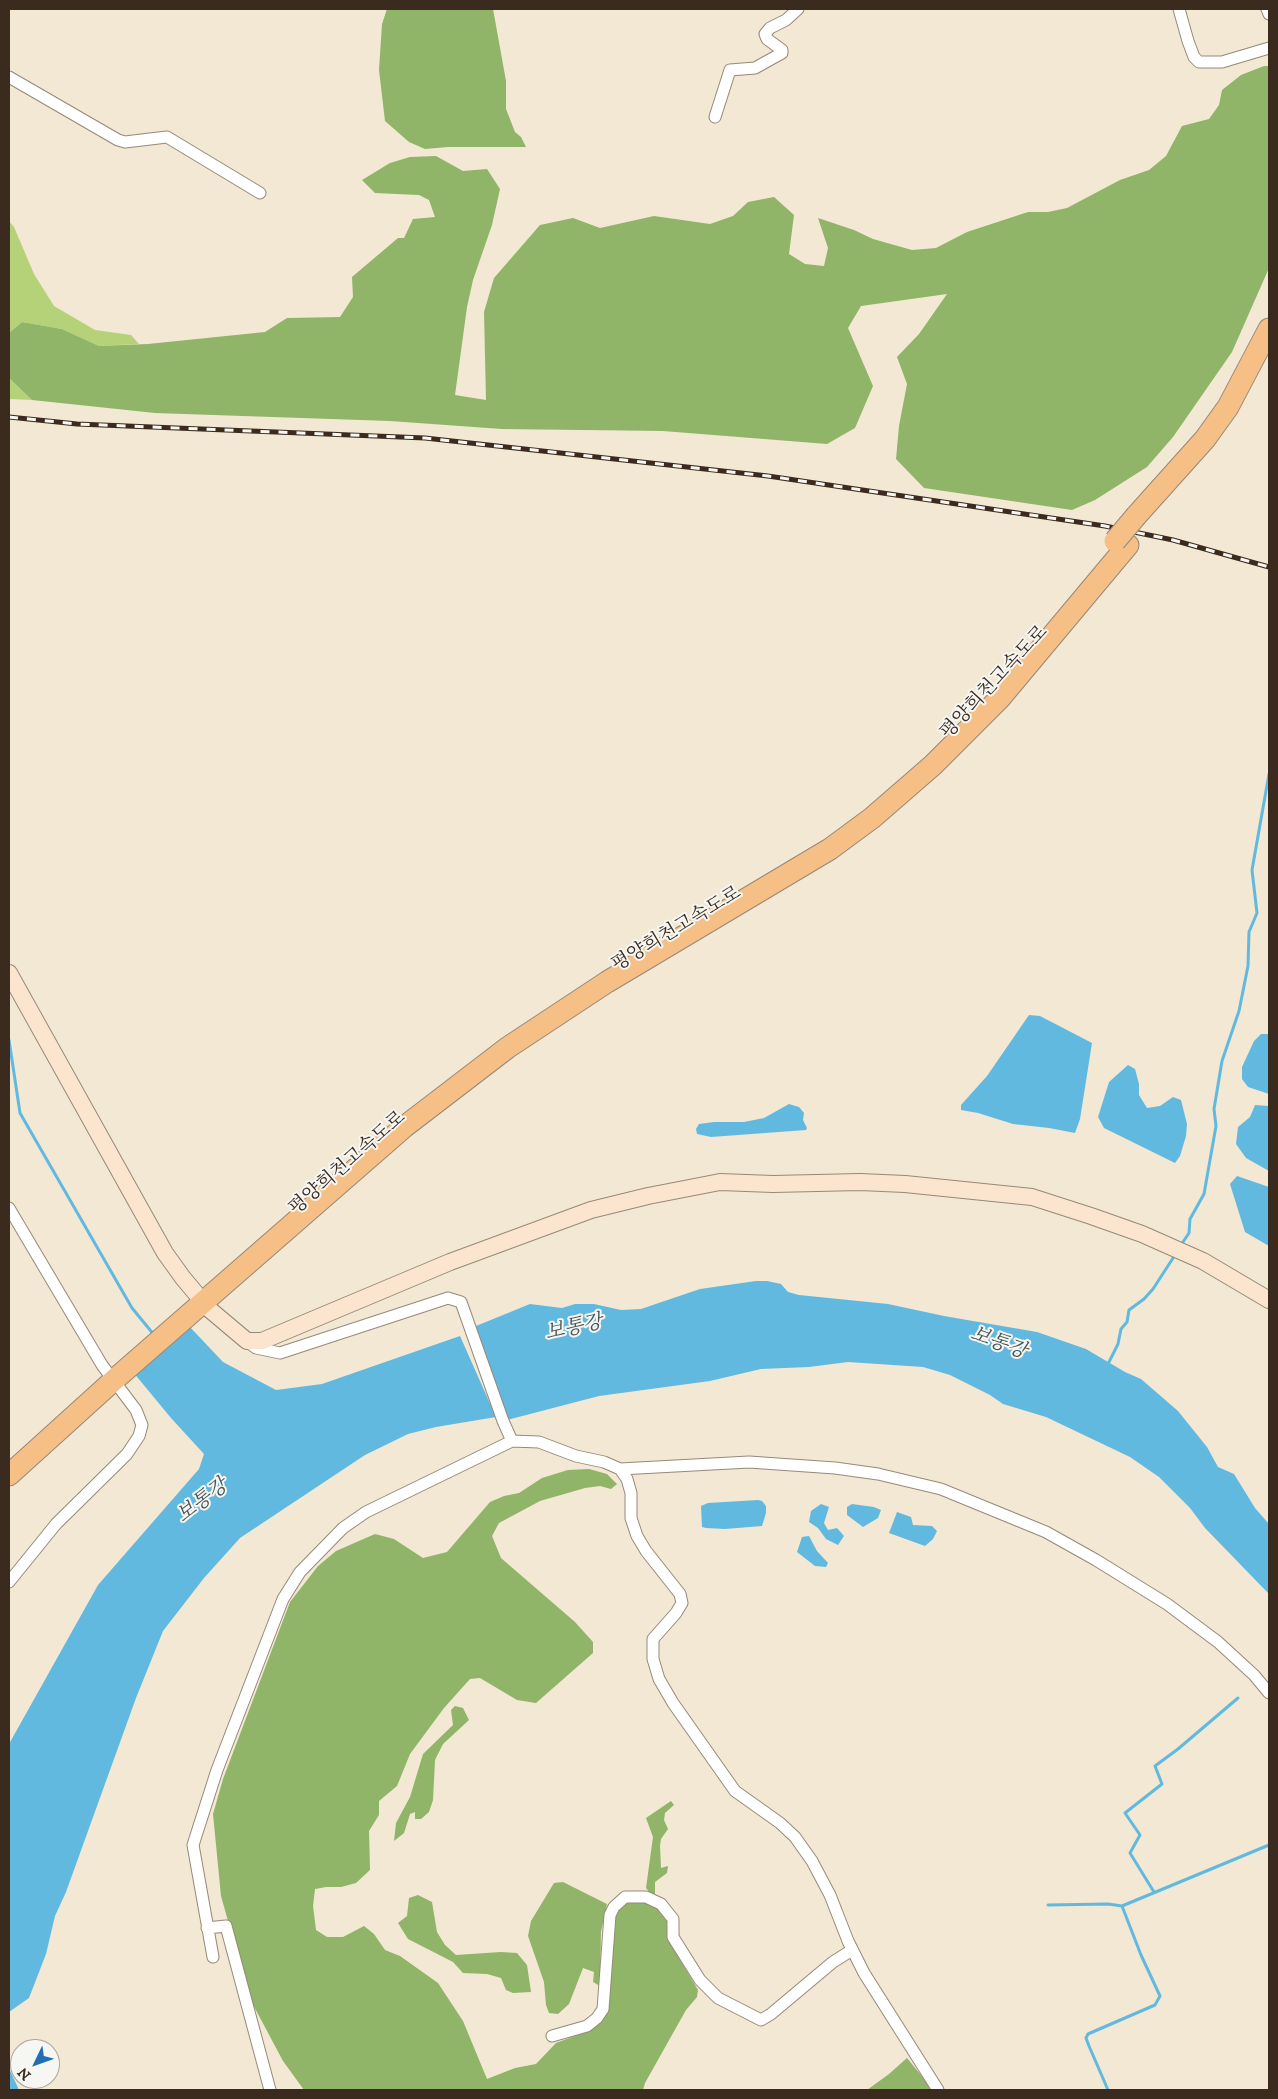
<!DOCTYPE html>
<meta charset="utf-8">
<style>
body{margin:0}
#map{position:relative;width:1278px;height:2099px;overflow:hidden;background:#f2e8d4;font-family:"IM FELL DW Pica",serif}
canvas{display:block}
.frame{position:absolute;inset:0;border:10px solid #3b2a1e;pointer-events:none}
.north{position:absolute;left:10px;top:2039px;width:50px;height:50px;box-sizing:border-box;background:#f6f6f2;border:1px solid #aba49d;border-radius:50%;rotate:228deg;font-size:14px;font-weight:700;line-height:20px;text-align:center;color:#3b2a1e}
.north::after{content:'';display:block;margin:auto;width:18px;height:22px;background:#1f6fb2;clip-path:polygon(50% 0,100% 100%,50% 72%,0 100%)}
</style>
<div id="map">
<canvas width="1278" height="2099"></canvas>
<div class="frame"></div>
<div class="north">N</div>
</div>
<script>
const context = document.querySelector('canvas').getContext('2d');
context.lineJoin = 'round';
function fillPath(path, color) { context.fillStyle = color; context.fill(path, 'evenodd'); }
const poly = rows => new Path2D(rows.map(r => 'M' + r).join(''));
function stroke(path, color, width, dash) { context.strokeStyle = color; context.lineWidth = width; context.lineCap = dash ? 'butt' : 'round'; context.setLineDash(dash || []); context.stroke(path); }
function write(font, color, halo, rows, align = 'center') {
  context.font = font + ' "IM FELL DW Pica","Noto Serif KR",serif'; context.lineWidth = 4; context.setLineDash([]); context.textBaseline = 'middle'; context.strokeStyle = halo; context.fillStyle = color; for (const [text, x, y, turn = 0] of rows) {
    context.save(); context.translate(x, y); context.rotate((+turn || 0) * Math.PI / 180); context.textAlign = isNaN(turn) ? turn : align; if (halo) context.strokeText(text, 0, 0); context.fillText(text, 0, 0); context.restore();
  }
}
fillPath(poly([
 [9,221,14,227,34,274,54,306,95,330,131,335,139,344,99,346,62,329,22,322,9,333],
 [9,378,32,400,9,399]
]), '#b6d278');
fillPath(poly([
 [387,9,493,9,506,81,506,109,515,132,521,137,526,147,448,147,425,149,409,142,385,121,379,70,382,24],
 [1264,66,1269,66,1269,268,1232,352,1173,437,1147,467,1095,500,1072,510,924,488,896,459,899,426,907,384,897,357,919,334,947,294,861,306,848,328,873,386,855,428,827,444,663,431,502,429,390,421,155,413,32,400,9,378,9,333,22,322,62,329,99,346,148,344,265,332,287,318,340,317,353,297,352,277,398,238,404,238,413,219,435,217,429,200,419,195,375,193,362,180,390,163,410,157,436,156,463,171,487,169,500,189,492,225,473,280,467,307,455,395,486,400,484,312,494,278,540,225,573,218,600,228,654,216,710,224,733,216,748,202,774,197,794,215,789,254,805,264,824,266,828,248,818,218,854,230,873,239,912,250,936,248,967,232,1028,212,1048,212,1067,208,1120,180,1149,170,1166,156,1182,126,1209,119,1219,105,1222,90,1241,75],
 [589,1469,607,1474,617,1484,611,1489,600,1486,585,1488,540,1501,499,1523,492,1536,501,1558,575,1622,593,1642,593,1653,536,1703,517,1700,480,1678,470,1679,444,1708,410,1754,397,1786,379,1801,379,1815,369,1831,370,1870,356,1883,341,1887,326,1887,315,1889,313,1906,316,1930,327,1937,343,1937,364,1926,374,1934,385,1950,400,1956,438,1983,463,2021,487,2079,515,2068,536,2064,556,2043,591,2030,596,2025,613,1917,625,1903,640,1900,664,1911,668,1922,667,1932,679,1958,698,1990,697,1997,686,2010,645,2083,643,2090,304,2090,283,2061,250,1999,221,1896,213,1814,223,1779,290,1602,318,1566,336,1551,375,1534,394,1539,423,1558,447,1552,490,1502,504,1496,519,1493,542,1478,568,1470],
 [455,1706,463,1708,469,1720,443,1744,435,1760,433,1800,429,1812,421,1819,415,1819,415,1812,410,1814,404,1833,394,1841,396,1823,410,1797,423,1754,453,1725,451,1710],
 [671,1801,674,1805,665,1813,664,1820,668,1829,661,1839,660,1846,661,1868,668,1866,667,1873,655,1882,655,1895,650,1893,646,1888,653,1837,646,1818],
 [563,1882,607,1904,601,1932,600,1986,593,1982,594,1972,583,1968,569,2004,558,2014,549,2013,546,2005,544,1982,528,1936,531,1921,554,1883],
 [418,1895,432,1902,437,1932,445,1945,456,1955,501,1952,517,1953,527,1965,531,1992,513,1993,506,1990,501,1978,487,1974,463,1973,453,1962,408,1939,398,1923,407,1916,409,1898],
 [907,2058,933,2090,867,2090,889,2074]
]), '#90b468');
fillPath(poly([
 [1029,1015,1040,1016,1092,1043,1080,1119,1075,1133,1049,1128,1013,1124,978,1113,961,1110,961,1105,987,1076],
 [1261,1034,1269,1034,1269,1094,1248,1087,1242,1079,1242,1067,1254,1041],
 [1128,1065,1135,1069,1139,1084,1139,1095,1147,1108,1160,1106,1173,1097,1181,1100,1187,1124,1186,1136,1180,1156,1175,1163,1104,1128,1098,1117,1109,1082],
 [789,1104,799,1107,804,1113,803,1120,807,1128,806,1130,711,1137,697,1134,696,1129,699,1124,714,1122,744,1122,764,1118],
 [1255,1105,1269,1106,1269,1171,1246,1158,1236,1144,1238,1127,1250,1117],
 [1237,1176,1269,1187,1269,1246,1245,1232,1230,1184],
 [756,1281,767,1281,781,1284,788,1292,799,1295,888,1304,944,1316,1037,1332,1086,1349,1125,1372,1141,1379,1178,1411,1207,1447,1218,1467,1234,1474,1255,1508,1269,1524,1269,1594,1205,1528,1190,1508,1159,1477,1130,1457,1046,1417,1003,1404,990,1395,950,1375,923,1367,848,1362,809,1367,761,1369,710,1381,599,1396,507,1420,476,1326,530,1304,562,1308,575,1304,594,1304,621,1310,641,1309,700,1289],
 [189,1326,223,1362,276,1390,322,1384,460,1336,496,1417,436,1427,408,1434,365,1455,240,1538,204,1578,163,1631,136,1698,66,1892,55,1916,46,1954,29,1998,9,2012,9,1744,98,1585,199,1469,204,1454,171,1418,133,1372],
 [758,1500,762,1501,766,1506,766,1513,762,1526,725,1529,706,1528,702,1527,701,1506,708,1503],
 [821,1504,829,1507,824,1523,828,1530,837,1528,844,1536,838,1545,826,1539,818,1528,809,1522,811,1511],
 [852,1504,874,1507,881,1510,878,1518,863,1527,847,1515,847,1507],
 [897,1512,911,1517,913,1525,932,1526,937,1531,933,1539,925,1546,889,1533],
 [809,1536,817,1551,828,1563,826,1567,815,1566,797,1552,802,1537],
 [9,2068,19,2090,9,2090]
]), '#62b9df');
stroke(poly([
 [9,1040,20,1113,132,1308,155,1336],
 [1181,1245,1189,1233,1190,1219,1204,1194,1216,1126,1214,1109,1222,1061,1239,1011,1248,966,1249,932,1257,913,1252,870,1269,774],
 [1107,1366,1118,1344,1121,1329,1127,1322,1129,1310,1144,1299,1153,1289,1175,1255],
 [1154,1892,1130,1853,1140,1835,1125,1813,1162,1784,1155,1766,1178,1749,1238,1698],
 [1048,1905,1108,1904,1122,1906],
 [1108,2090,1089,2046,1086,2038,1088,2034,1155,2005,1160,1996,1141,1955,1122,1906,1269,1845]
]), '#62b9df', 3);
const minor = poly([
 [1179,9,1188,41,1194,57,1199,62,1222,62,1269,48],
 [1267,9,1269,14],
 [9,77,118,140,125,142,167,137,260,193],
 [715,117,730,70,755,68,782,53,782,50,767,39,765,34,770,28,786,20,798,9],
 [9,1208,102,1365,136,1410,142,1425,139,1436,127,1454,56,1524,9,1582],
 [512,1441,539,1442,576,1456,604,1462,620,1469,749,1462,835,1468,878,1474,941,1489,1046,1532,1096,1560,1167,1604,1218,1642,1254,1675,1269,1693],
 [620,1469,627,1479,631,1493,631,1518,637,1536,646,1551,680,1594,682,1603,676,1613,653,1639,653,1659,659,1679,673,1703,735,1791,780,1823,795,1837,812,1861,830,1895,848,1941,864,1973,938,2090],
 [207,1928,226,1926,270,2090],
 [213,1957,193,1845,217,1770,283,1599,300,1572,343,1528,366,1512,512,1441,503,1421,461,1302,448,1298,280,1353,256,1348,248,1342],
 [552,2036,587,2026,597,2018,603,2009,610,1915,614,1907,625,1897,646,1897,661,1904,673,1919,673,1937,700,1980,718,1998,761,2020,771,2014,833,1962,852,1950]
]);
const secondary = poly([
 [9,973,165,1253,183,1278,209,1309,247,1341,262,1341,450,1262,591,1210,648,1196,720,1182,773,1184,860,1182,905,1184,1032,1197,1091,1216,1142,1234,1203,1261,1269,1300]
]);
const motorway = poly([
 [1136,516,1205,439,1228,407,1269,329],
 [9,1475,114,1380,404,1127,507,1048,607,982,830,849,872,818,933,765,1000,698,1128,545]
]);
stroke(minor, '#968979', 13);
stroke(secondary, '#968979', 18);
stroke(motorway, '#968979', 23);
stroke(minor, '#fff', 11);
stroke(secondary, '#fbe5cf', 16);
stroke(motorway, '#f5bf86', 21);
const rail = poly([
 [9,417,77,424,425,438,768,476,1105,526,1173,540,1269,567]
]);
stroke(rail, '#3b2a1e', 5);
stroke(rail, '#f6f6f2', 3, [9]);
const motorwayBridge = poly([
 [1115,541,1136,516]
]);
stroke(motorwayBridge, '#968979', 23, []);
stroke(motorwayBridge, '#f5bf86', 21);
write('19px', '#3b2a1e', '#f6f6f2', [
 ["평양희천고속도로",995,683,-47],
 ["평양희천고속도로",677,930,-31],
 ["평양희천고속도로",348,1164,-41]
]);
write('italic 20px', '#475558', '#f6f6f2', [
 ["보통강",574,1329,-12],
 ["보통강",998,1344,20],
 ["보통강",203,1502,-37]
]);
</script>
